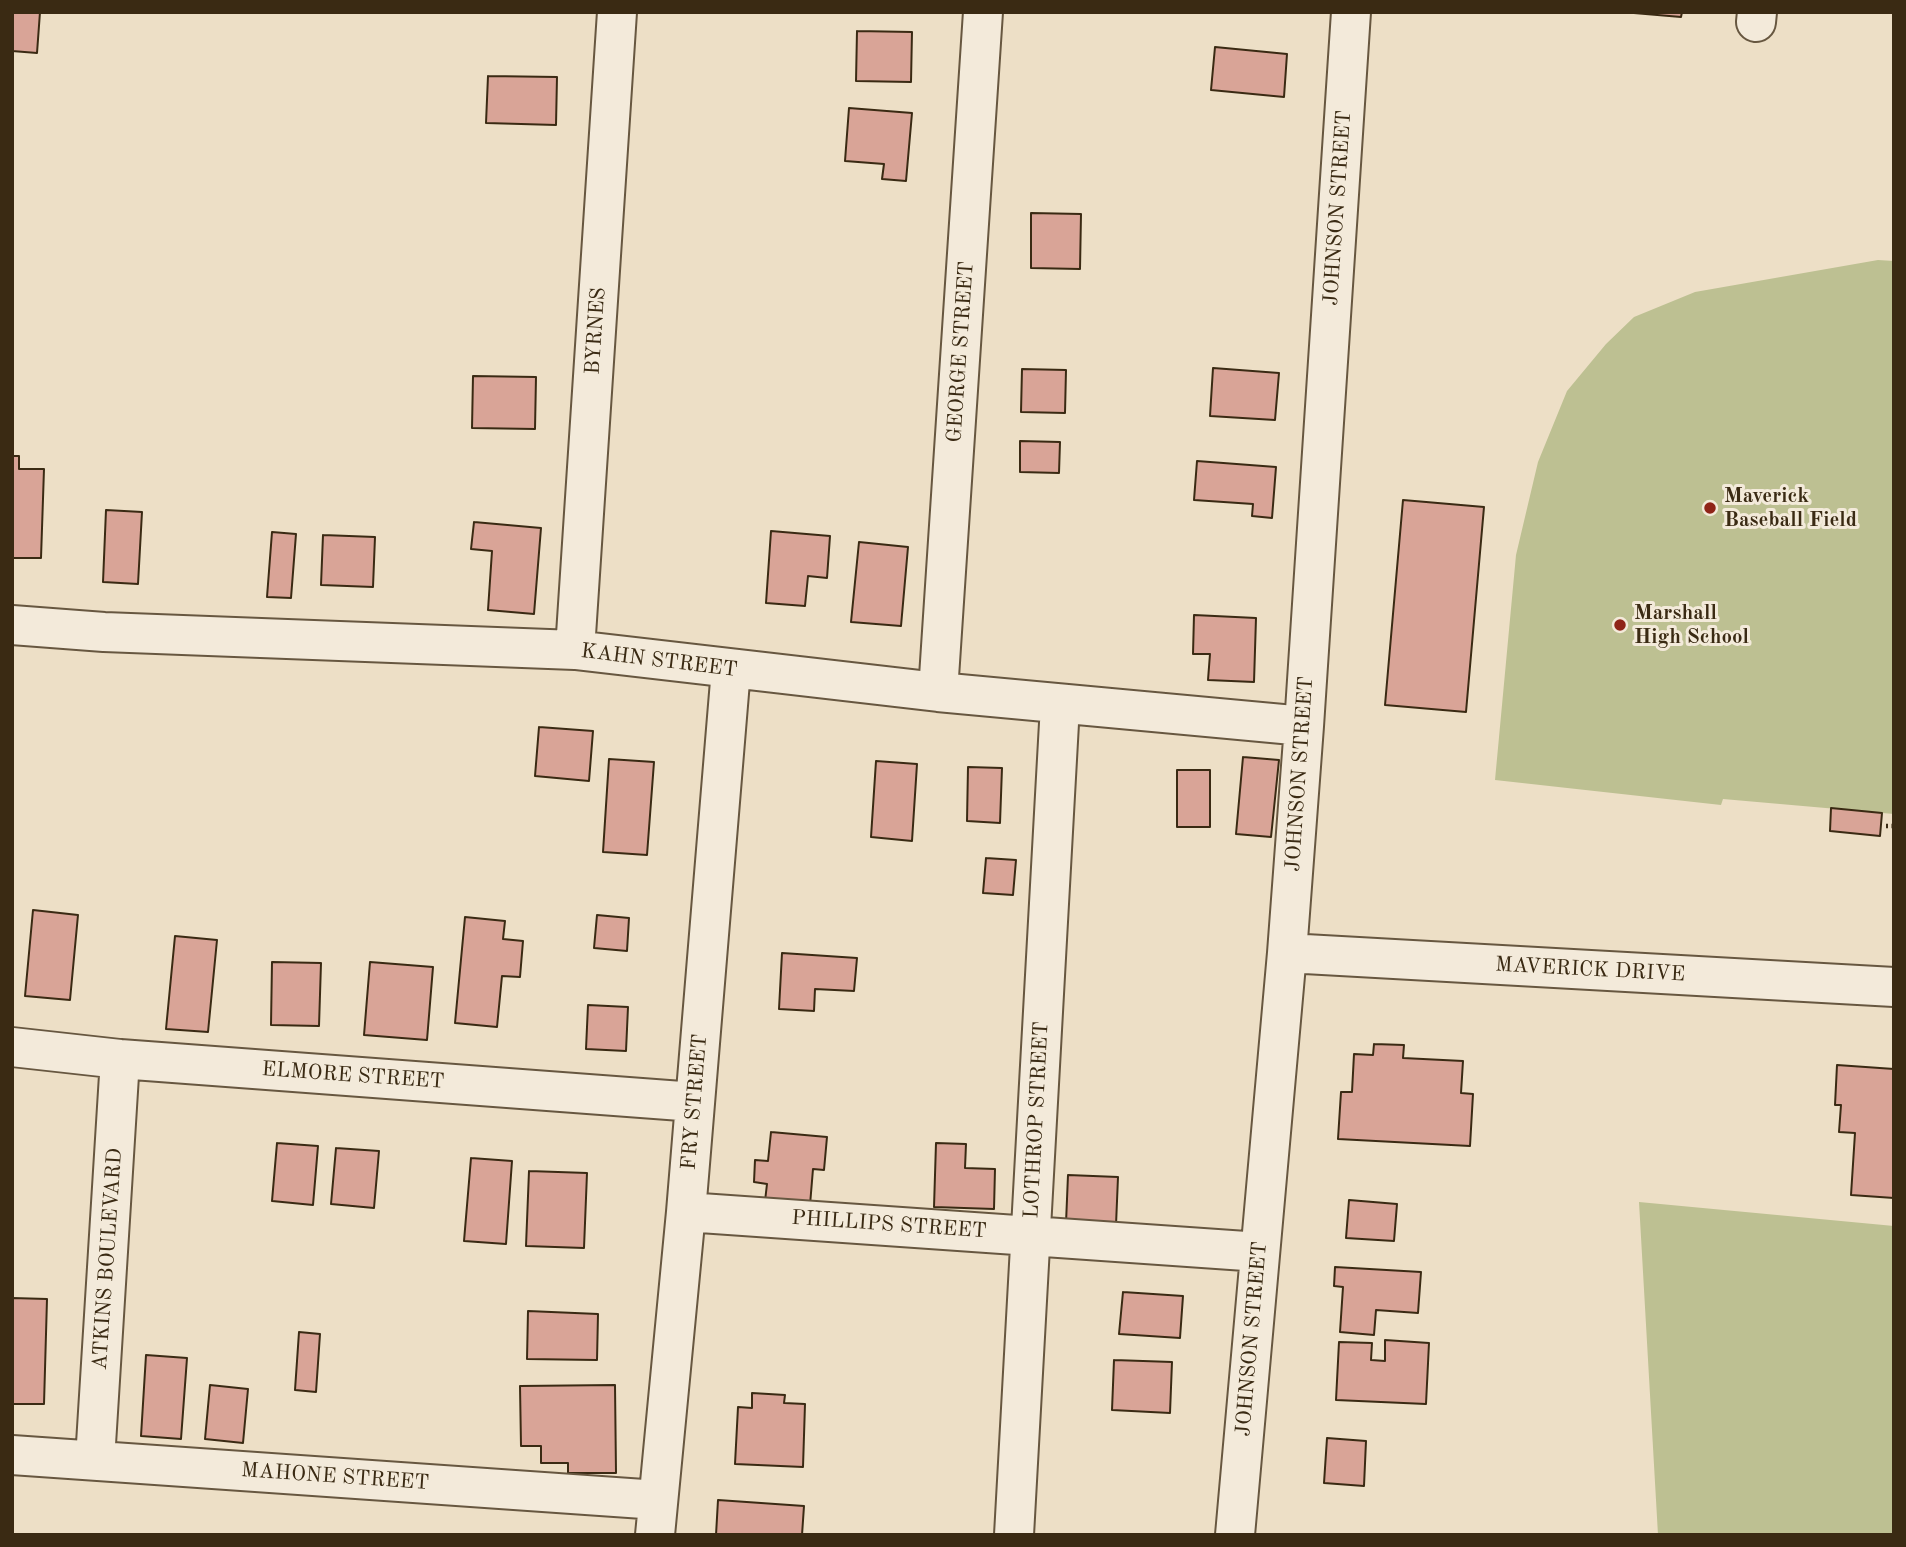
<!DOCTYPE html>
<style>
body{margin:0}
#map{position:relative;width:1906px;height:1547px;overflow:hidden;background:#eddfc6;font-family:"Old Standard TT",serif}
canvas{display:block}
.frame{position:absolute;inset:0;border:14px solid #3a2a13;pointer-events:none}
</style>
<div id="map">
<canvas width="1906" height="1547"></canvas>
<div class="frame"></div>
</div>
<script>
const context = document.querySelector('canvas').getContext('2d');
context.lineJoin = 'round';
function fillPath(path, color) { context.fillStyle = color; context.fill(path, 'evenodd'); }
const poly = rows => new Path2D(rows.map(r => 'M' + r).join(''));
function stroke(path, color, width, dash) { context.strokeStyle = color; context.lineWidth = width; context.lineCap = dash ? 'butt' : 'round'; context.setLineDash(dash || []); context.stroke(path); }
function write(font, color, halo, rows, align = 'center') {
  context.font = font + ' "Old Standard TT",serif'; context.lineWidth = 6; context.setLineDash([]); context.textBaseline = 'middle'; context.strokeStyle = halo; context.fillStyle = color; for (const [text, x, y, turn = 0] of rows) {
    context.save(); context.translate(x, y); context.rotate((+turn || 0) * Math.PI / 180); context.textAlign = isNaN(turn) ? turn : align; if (halo) context.strokeText(text, 0, 0); context.fillText(text, 0, 0); context.restore();
  }
}
fillPath(poly([
 [1878,260,1894,261,1894,814,1723,799,1721,805,1495,780,1516,555,1538,462,1567,391,1606,344,1634,317,1695,292],
 [1639,1202,1894,1226,1894,1535,1658,1535]
]), '#bdc092');
const building = poly([
 [12,12,40,12,37,53,12,51,12,12],
 [1622,12,1682,12,1681,17,1622,12],
 [857,31,912,32,911,82,856,81,857,31],
 [1215,47,1287,54,1284,97,1211,90,1215,47],
 [488,76,557,77,556,125,486,123,488,76],
 [849,108,912,113,906,181,882,179,884,164,845,161,849,108],
 [1031,213,1081,214,1080,269,1031,268,1031,213],
 [1213,368,1279,373,1275,420,1210,416,1213,368],
 [1022,369,1066,370,1065,413,1021,412,1022,369],
 [473,376,536,377,535,429,472,428,473,376],
 [1020,441,1060,442,1059,473,1020,472,1020,441],
 [12,456,19,456,19,469,44,469,41,558,12,558,12,456],
 [1197,461,1276,467,1272,518,1252,516,1253,504,1194,500,1197,461],
 [1403,500,1484,507,1466,712,1385,705,1403,500],
 [106,510,142,512,138,584,103,582,106,510],
 [474,522,541,528,534,614,488,610,492,551,471,549,474,522],
 [771,531,830,536,827,578,808,576,805,606,766,603,771,531],
 [272,532,296,534,291,598,267,597,272,532],
 [323,535,375,537,373,587,321,585,323,535],
 [859,542,908,547,901,626,851,622,859,542],
 [1194,615,1256,618,1254,682,1208,680,1210,654,1193,654,1194,615],
 [539,727,593,731,589,781,535,776,539,727],
 [1243,757,1279,760,1271,837,1236,834,1243,757],
 [609,759,654,762,647,855,603,852,609,759],
 [876,761,917,764,912,841,871,837,876,761],
 [968,767,1002,768,1000,823,967,821,968,767],
 [1177,770,1210,770,1210,827,1177,827,1177,770],
 [1831,808,1882,813,1880,836,1830,831,1831,808],
 [986,858,1016,860,1013,895,983,893,986,858],
 [33,910,78,915,70,1000,25,996,33,910],
 [597,915,629,918,627,951,594,948,597,915],
 [465,917,505,921,503,939,523,941,520,977,502,976,497,1027,455,1023,465,917],
 [175,936,217,940,208,1032,166,1029,175,936],
 [782,953,857,958,854,991,815,989,814,1011,779,1009,782,953],
 [272,962,321,963,319,1026,271,1025,272,962],
 [370,962,433,967,427,1040,364,1035,370,962],
 [588,1005,628,1007,626,1051,586,1049,588,1005],
 [1374,1044,1404,1045,1403,1058,1463,1061,1461,1093,1473,1094,1470,1146,1338,1139,1341,1092,1352,1092,1354,1054,1373,1055,1374,1044],
 [1837,1065,1894,1069,1894,1198,1851,1195,1855,1133,1839,1132,1841,1105,1835,1105,1837,1065],
 [771,1132,827,1137,824,1170,813,1169,810,1205,765,1201,767,1184,754,1182,755,1160,768,1161,771,1132],
 [277,1143,318,1146,313,1205,272,1201,277,1143],
 [936,1143,966,1144,965,1168,995,1169,994,1209,934,1207,936,1143],
 [336,1148,379,1151,374,1208,331,1204,336,1148],
 [471,1158,512,1161,506,1244,464,1241,471,1158],
 [529,1171,587,1173,584,1248,526,1246,529,1171],
 [1068,1175,1118,1177,1116,1225,1066,1223,1068,1175],
 [1349,1200,1397,1204,1394,1241,1346,1238,1349,1200],
 [1335,1267,1421,1272,1418,1313,1376,1310,1374,1335,1340,1332,1343,1287,1334,1286,1335,1267],
 [1123,1292,1183,1296,1180,1338,1119,1334,1123,1292],
 [12,1298,47,1299,44,1404,12,1404,12,1298],
 [528,1311,598,1314,597,1360,527,1359,528,1311],
 [299,1332,320,1334,316,1392,295,1390,299,1332],
 [1385,1340,1429,1343,1426,1404,1336,1400,1339,1342,1372,1343,1371,1360,1385,1361,1385,1340],
 [146,1355,187,1358,181,1439,141,1436,146,1355],
 [1114,1360,1172,1362,1170,1413,1112,1410,1114,1360],
 [210,1385,248,1389,243,1443,205,1439,210,1385],
 [615,1385,616,1473,568,1473,568,1463,541,1463,541,1446,521,1446,520,1386,615,1385],
 [752,1393,785,1395,784,1403,805,1404,803,1467,735,1464,738,1407,752,1408,752,1393],
 [1327,1438,1366,1441,1364,1486,1324,1483,1327,1438],
 [718,1500,804,1506,802,1535,716,1535,718,1500]
]);
fillPath(building, '#d9a497');
stroke(building, '#3a2a13', 2);
const minor = poly([
 [1756,22,1757,12],
 [12,625,104,632,575,650,938,692,1304,726],
 [575,650,617,12],
 [938,692,983,12],
 [1287,953,1894,987],
 [12,1047,120,1059,695,1102],
 [686,1212,1260,1252],
 [12,1455,658,1500],
 [95,1460,120,1059],
 [655,1535,686,1212,731,669],
 [1014,1535,1060,705],
 [1235,1535,1287,953,1304,726,1351,12]
]);
stroke(minor, '#675740', 42);
stroke(poly([
 [1886,826,1894,826]
]), '#3a2a13', 4.5, [2, 3.5]);
stroke(minor, '#f3eada', 38);
for (const [x, y, r, color] of [
 [1710,508,7,"#8f2418"],
 [1620,625,7,"#8f2418"]
]) { const dot = new Path2D(); dot.arc(x, y, r, 0, 2 * Math.PI); context.fillStyle = color; context.fill(dot); stroke(dot, '#f3eada', 2.5); }
write('21px', '#3a2a13', '#f3eada', [
 ["JOHNSON STREET",1338,208,-86],
 ["BYRNES",596,331,-86],
 ["GEORGE STREET",961,352,-86],
 ["KAHN STREET",659,661,7],
 ["JOHNSON STREET",1300,774,-86],
 ["MAVERICK DRIVE",1590,970,3],
 ["ELMORE STREET",353,1076,4],
 ["FRY STREET",695,1102,-85],
 ["LOTHROP STREET",1037,1120,-87],
 ["PHILLIPS STREET",889,1225,4],
 ["ATKINS BOULEVARD",108,1259,-86],
 ["JOHNSON STREET",1252,1339,-85],
 ["MAHONE STREET",335,1477,4]
]);
write('bold 21px', '#3a2a13', '#f3eada', [
 ["Maverick",1724,496],
 ["Baseball Field",1724,520],
 ["Marshall",1634,613],
 ["High School",1634,637]
], 'left');
</script>
